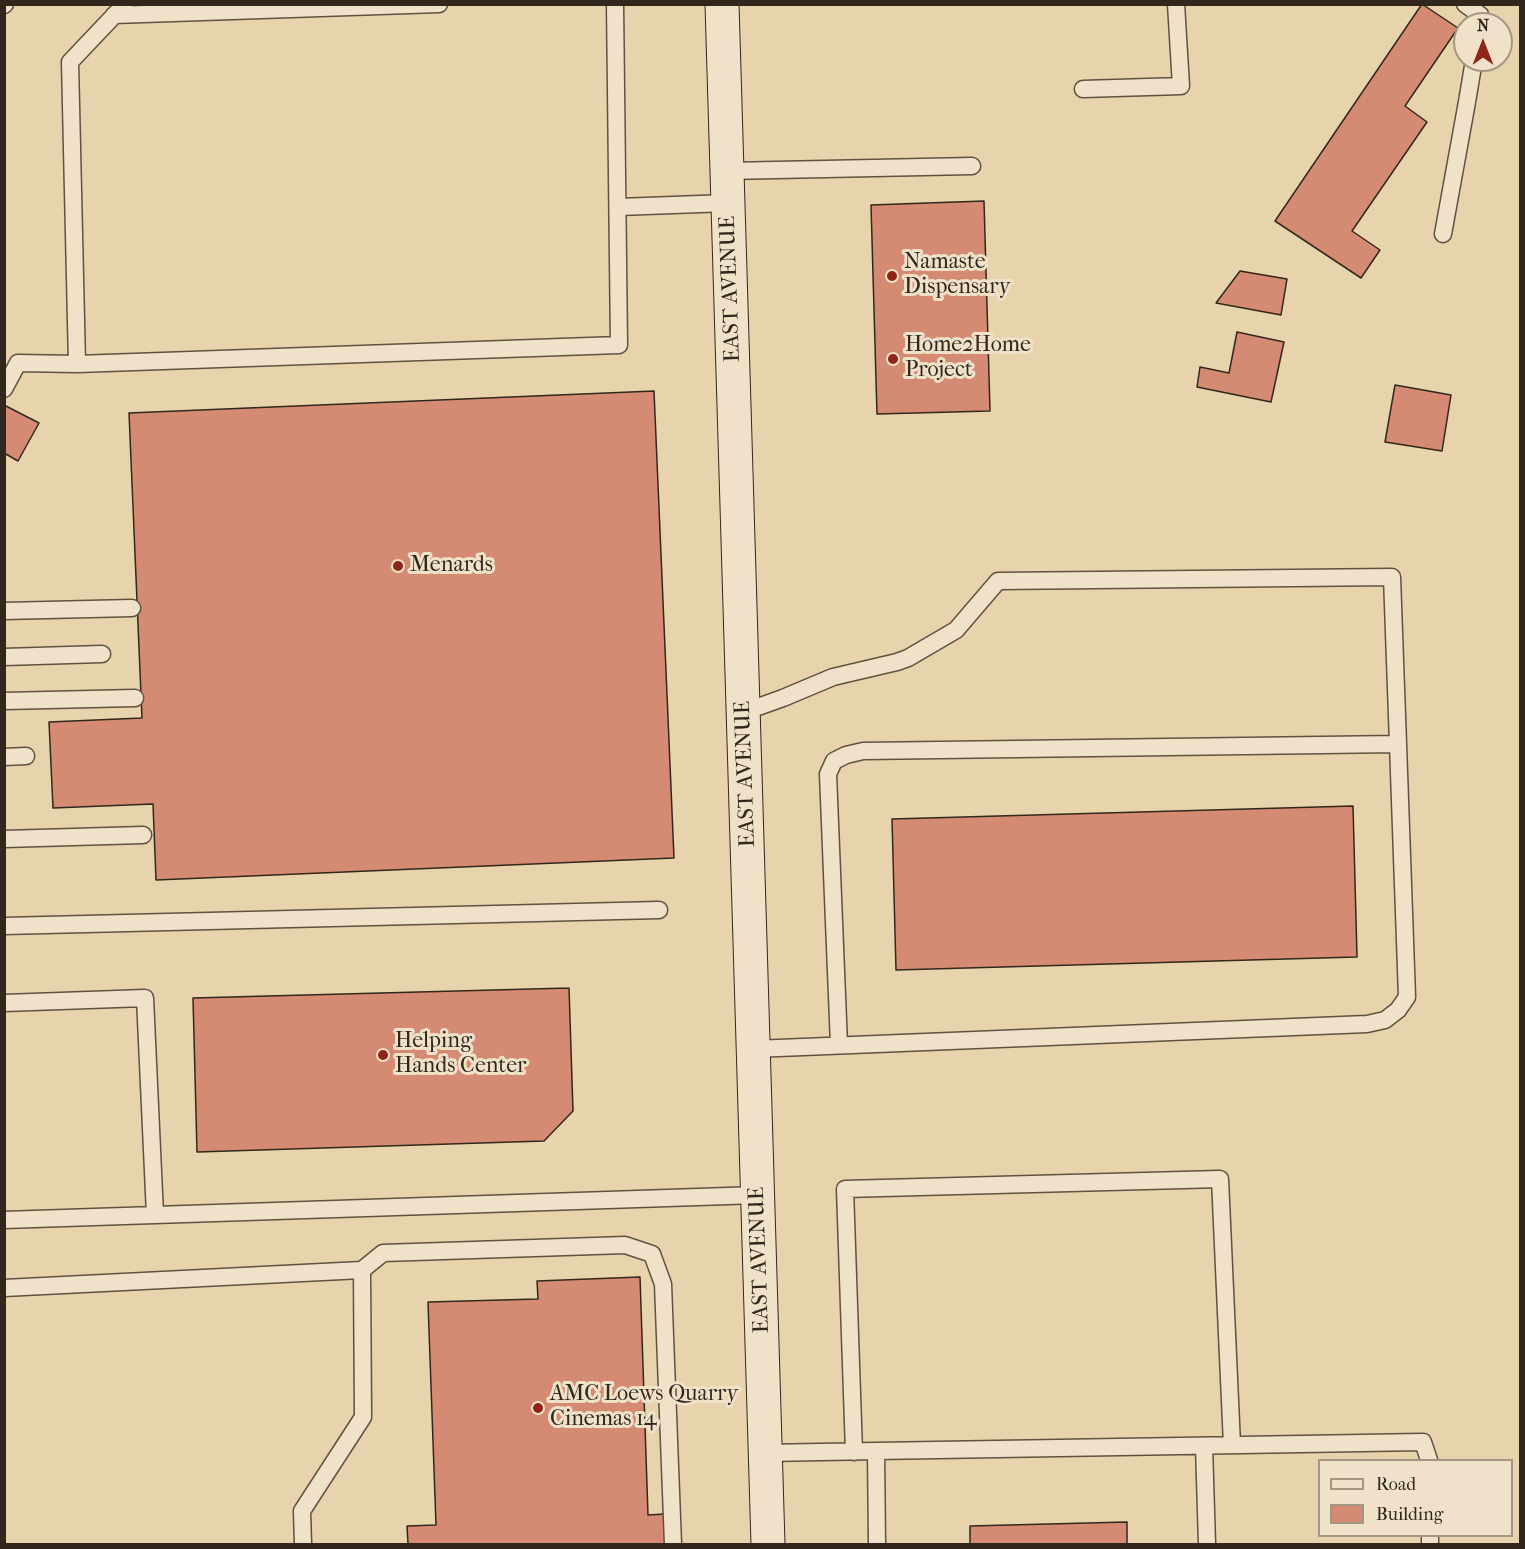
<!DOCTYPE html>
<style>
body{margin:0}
#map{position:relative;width:1525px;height:1549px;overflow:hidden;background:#e7d3ac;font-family:"IM FELL French Canon",serif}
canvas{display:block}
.frame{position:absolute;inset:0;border:6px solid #32271c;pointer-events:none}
.legend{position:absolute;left:1318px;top:1459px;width:195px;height:78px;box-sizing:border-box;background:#efe2c9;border:2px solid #a39784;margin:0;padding:8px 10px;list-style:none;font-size:18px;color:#32271c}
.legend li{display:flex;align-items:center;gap:12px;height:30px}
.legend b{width:30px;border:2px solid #a39784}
.north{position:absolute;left:1453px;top:12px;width:60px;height:60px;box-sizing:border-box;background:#efe2c9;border:2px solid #a39784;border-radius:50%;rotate:0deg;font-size:16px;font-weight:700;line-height:24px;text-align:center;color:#32271c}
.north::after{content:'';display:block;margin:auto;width:21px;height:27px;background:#8f2418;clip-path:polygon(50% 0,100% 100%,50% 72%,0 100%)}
</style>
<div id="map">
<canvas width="1525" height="1549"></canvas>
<div class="frame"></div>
<ul class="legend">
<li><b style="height:8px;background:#efe2c9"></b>Road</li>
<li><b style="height:16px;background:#d58b73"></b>Building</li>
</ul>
<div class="north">N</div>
</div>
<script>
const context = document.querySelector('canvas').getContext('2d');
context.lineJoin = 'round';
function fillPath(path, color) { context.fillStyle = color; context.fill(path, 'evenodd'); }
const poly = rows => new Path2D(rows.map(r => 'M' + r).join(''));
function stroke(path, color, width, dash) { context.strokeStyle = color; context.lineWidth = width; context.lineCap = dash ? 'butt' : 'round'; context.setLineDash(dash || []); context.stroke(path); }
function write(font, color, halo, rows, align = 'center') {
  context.font = font + ' "IM FELL French Canon",serif'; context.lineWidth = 6; context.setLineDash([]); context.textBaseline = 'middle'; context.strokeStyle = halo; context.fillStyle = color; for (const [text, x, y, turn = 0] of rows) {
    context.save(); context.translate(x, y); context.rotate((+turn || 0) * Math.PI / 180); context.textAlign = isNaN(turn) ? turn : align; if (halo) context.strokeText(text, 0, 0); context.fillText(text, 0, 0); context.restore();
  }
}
const building = poly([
 [1422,4,1458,28,1405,106,1427,122,1352,231,1380,250,1361,278,1275,221,1422,4],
 [984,201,990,411,877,414,871,205,984,201],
 [1240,271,1287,279,1281,315,1216,303,1240,271],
 [1237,332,1284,342,1271,402,1197,387,1200,367,1229,373,1237,332],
 [1395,385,1451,395,1442,451,1385,442,1395,385],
 [654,391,674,858,156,880,153,804,53,808,49,722,142,718,129,413,654,391],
 [4,405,39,423,18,461,4,453,4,405],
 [1353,806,1357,957,896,970,892,819,1353,806],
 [569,988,573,1111,544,1141,197,1152,193,998,569,988],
 [640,1277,648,1515,665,1514,666,1544,408,1544,407,1526,436,1525,428,1302,538,1299,537,1281,640,1277],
 [1127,1522,1127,1544,970,1544,970,1526,1127,1522]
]);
fillPath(building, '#d58b73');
stroke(building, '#32271c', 1.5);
const lane = poly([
 [125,4,70,62,77,364,619,345,615,4],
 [1465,4,1480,15,1479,24],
 [4,5,5,4],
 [114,15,439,4],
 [1083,89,1181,86,1176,4],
 [727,171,972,166],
 [618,207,728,203],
 [1443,234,1467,102,1474,60],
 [4,389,18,363,77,364],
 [4,611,132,608],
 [4,657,102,654],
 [4,701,135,698],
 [744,712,783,698,833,677,897,662,908,658,956,630,998,581,1392,577,1398,744],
 [4,757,26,756],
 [4,839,143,835],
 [4,926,659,910],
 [4,1003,145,998,155,1215],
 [754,1049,1367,1024,1385,1020,1398,1010,1407,997,1398,744,863,751,846,755,834,761,828,774,839,1045],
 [4,1220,758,1195],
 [362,1270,383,1253,625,1245,652,1254,663,1284,673,1544],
 [4,1288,362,1270,363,1417,302,1511,303,1544],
 [1204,1446,1207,1544],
 [876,1451,1423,1442,1429,1460],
 [854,1452,845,1189,1220,1179,1232,1445],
 [766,1453,876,1451,877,1544],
 [1430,1536,1430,1544]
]);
const secondary = poly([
 [722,4,768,1544]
]);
stroke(lane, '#5f5240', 19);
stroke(secondary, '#32271c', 35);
stroke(lane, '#efe2c9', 16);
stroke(secondary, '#efe2c9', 33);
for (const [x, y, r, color] of [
 [892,276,6,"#8f2418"],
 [893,359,6,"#8f2418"],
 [398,566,6,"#8f2418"],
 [383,1055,6,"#8f2418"],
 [538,1408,6,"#8f2418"]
]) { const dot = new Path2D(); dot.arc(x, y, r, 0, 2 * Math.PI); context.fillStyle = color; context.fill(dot); stroke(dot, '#efe2c9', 2); }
write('22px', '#32271c', '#efe2c9', [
 ["Namaste",904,263],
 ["Dispensary",904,288],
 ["Home2Home",905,346],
 ["Project",905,371],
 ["Menards",410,566],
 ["Helping",395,1042],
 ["Hands Center",395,1067],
 ["AMC Loews Quarry",550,1395],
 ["Cinemas 14",550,1420]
], 'left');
write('22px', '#32271c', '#efe2c9', [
 ["EAST AVENUE",731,289,-92],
 ["EAST AVENUE",746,774,-92],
 ["EAST AVENUE",760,1260,-92]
]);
</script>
